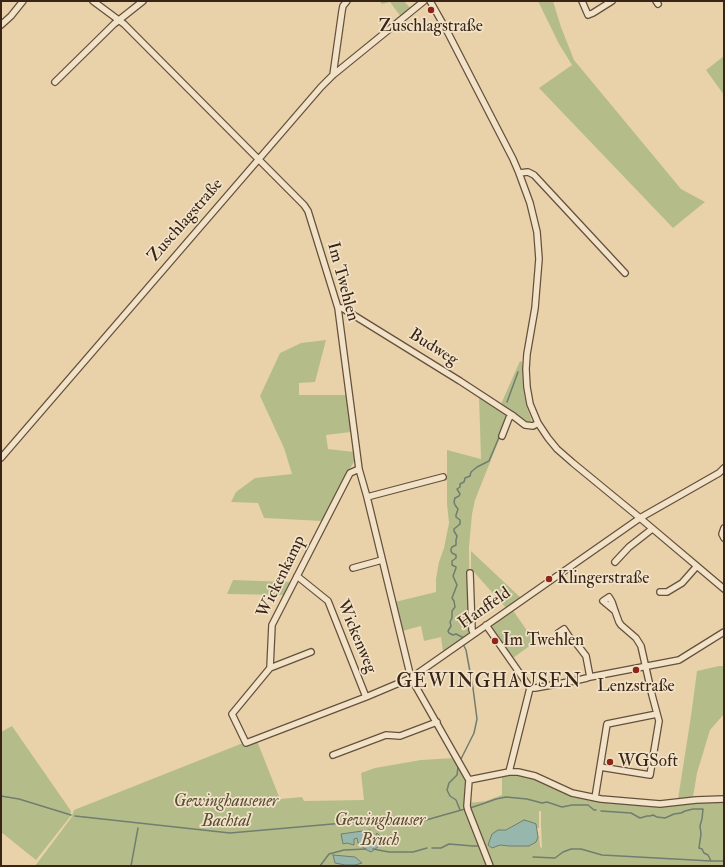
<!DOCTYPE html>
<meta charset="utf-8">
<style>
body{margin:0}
#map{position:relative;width:725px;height:867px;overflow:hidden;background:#e9d2aa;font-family:"IM FELL Double Pica",serif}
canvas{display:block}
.frame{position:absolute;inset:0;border:2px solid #392517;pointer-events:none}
</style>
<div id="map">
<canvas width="725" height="867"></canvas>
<div class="frame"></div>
</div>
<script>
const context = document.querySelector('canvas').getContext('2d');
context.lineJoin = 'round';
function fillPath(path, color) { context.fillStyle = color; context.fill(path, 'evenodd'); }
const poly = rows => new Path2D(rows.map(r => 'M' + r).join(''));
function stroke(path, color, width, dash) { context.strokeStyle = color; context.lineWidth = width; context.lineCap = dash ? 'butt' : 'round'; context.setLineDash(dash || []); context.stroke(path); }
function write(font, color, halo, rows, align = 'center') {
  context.font = font + ' "IM FELL Double Pica",serif'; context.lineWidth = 3.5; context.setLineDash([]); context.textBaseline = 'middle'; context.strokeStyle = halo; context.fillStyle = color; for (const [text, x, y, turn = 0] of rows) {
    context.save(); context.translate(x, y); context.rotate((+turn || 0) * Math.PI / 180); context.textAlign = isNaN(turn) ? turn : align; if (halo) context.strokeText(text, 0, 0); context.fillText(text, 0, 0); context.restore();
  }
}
fillPath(poly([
 [379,1,404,1,411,9,401,17,390,2,382,4],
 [538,1,553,1,561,27,574,60,681,189,705,202,673,228,539,88,572,65,559,44],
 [724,56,724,95,706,70],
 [326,340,315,382,299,383,299,395,346,395,351,432,326,435,328,449,354,452,354,462,347,473,322,521,264,518,258,503,231,502,236,492,255,478,292,474,284,448,260,396,280,353,301,343],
 [520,361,522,362,523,388,526,405,532,421,529,423,501,404],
 [479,396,503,412,508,417,475,500,472,514,469,547,470,633,443,652,441,637,424,641,421,626,402,631,395,602,436,592,436,579,439,562,444,548,449,523,447,504,447,450,481,459],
 [471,551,521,598,506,608,473,571,471,572],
 [233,580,291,582,284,595,227,594],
 [512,609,535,642,513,658,492,628,493,624],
 [719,666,724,666,724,714,710,730,697,773,693,797,678,799,691,716,697,671],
 [12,726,71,811,70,817,36,860,1,832,1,732],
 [257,741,280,799,302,797,304,801,364,800,361,773,375,768,421,760,454,758,466,779,465,802,465,810,480,848,487,866,35,866,71,818,74,810,243,743,244,745],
 [512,773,533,778,572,796,599,801,660,806,702,803,724,803,724,866,594,866,589,865,558,866,494,866,470,809,469,803,486,801,502,795,502,775],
 [539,811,541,811,541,825,542,849,540,846,539,836,538,837,535,842,529,846,509,846,500,845,498,831,506,830,536,824,537,828,539,828]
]), '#b4bd8a');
const water = poly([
 [524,820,531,822,536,824,538,837,536,842,529,846,509,846,500,845,492,848,488,845,492,834,498,830,506,830,524,820],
 [370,830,367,841,371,844,377,833,381,837,378,847,371,852,365,849,358,843,357,838,354,839,354,845,347,843,343,844,341,834,370,830],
 [333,855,355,857,362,863,355,865,345,865,335,863,333,855]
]);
fillPath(water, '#97b7ac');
stroke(water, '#717d70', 1);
stroke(poly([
 [507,402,518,372],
 [464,638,456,634,453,635,449,633,448,631,451,626,450,622,452,618,452,611,455,607,454,601,452,598,457,585,453,576,456,568,456,567,452,565,452,561,456,558,456,555,452,553,451,551,451,549,452,547,456,545,456,540,457,536,454,531,454,529,460,524,460,520,456,517,456,515,458,509,455,505,454,502,455,498,459,496,460,494,457,489,460,487,460,484,464,482,465,478,470,476,471,472,477,467,489,461,500,435],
 [461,759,474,733,477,719,473,688,466,650,463,644],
 [458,767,457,775,449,783,447,790,450,796,456,800,460,810],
 [1,796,19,799,71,815],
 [470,808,485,803,496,799,506,797,527,799,542,803,547,802,562,807,572,805,588,805,594,810,596,810],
 [601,811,631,813,640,818,647,816,650,816,653,815,657,817,665,818,674,814,681,813,685,811,693,809,703,809,702,819,700,826,701,834,699,848,702,849,704,853,708,855,711,861,724,861],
 [75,816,230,833,401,818,419,822,465,809],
 [432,848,441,848,449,844,473,846,481,846],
 [373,849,389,852,413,852,427,848],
 [533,857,555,858,563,852,571,849,581,849,602,855,711,861],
 [131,866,138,828],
 [320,866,329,854,344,850,366,849]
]), '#717d70', 1.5);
const minor = poly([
 [93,1,124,24,304,205,308,211,338,308,359,469,367,497,411,678,469,780,467,806,468,810,490,866],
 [430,1,447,31,513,159,519,173,530,203,537,232,539,259,535,308,527,354,526,369,527,387,530,404,538,423,548,438,557,449,573,463,640,518,724,589],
 [582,1,588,15,593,13,612,1],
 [656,1,658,4],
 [1,25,11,16,23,1],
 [333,75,342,11,343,6,347,1],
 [55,82,114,24,143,1],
 [519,173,528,172,534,175,625,273],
 [338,308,342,308,460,381,512,415,525,425,533,426,538,423],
 [502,436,509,418,512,415],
 [1,458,321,87,333,75,424,1],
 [359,469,350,473,272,625,270,668,232,714,246,743,366,697,411,678,640,518,719,473,724,468],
 [367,497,443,477],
 [724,528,722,534,724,538],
 [615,562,629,547,652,529],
 [353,568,382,560],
 [470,573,472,630,474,634],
 [297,576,328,601,366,697],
 [660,592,667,592,682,583,697,566],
 [486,625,530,688,509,772],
 [570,638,559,635,558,633,564,629,570,638,576,643,586,656,590,677],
 [270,668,311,652],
 [530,688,535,688,574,681,587,678,590,677,679,660,724,632],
 [333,755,386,735,400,736,437,722],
 [600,767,650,775,659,721,652,695,641,646,636,638,621,625,619,622,615,611,612,602,609,597,603,601,615,611],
 [469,780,509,772,518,772,535,776,572,793,601,799,660,804,696,800,724,799],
 [595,798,607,724,657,714]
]);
stroke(minor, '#65503c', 8);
stroke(minor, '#f1e2c8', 5.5);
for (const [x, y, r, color] of [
 [431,10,4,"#8f2418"],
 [549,579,4,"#8f2418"],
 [495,641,4,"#8f2418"],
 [636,670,4,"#8f2418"],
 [610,762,4,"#8f2418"]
]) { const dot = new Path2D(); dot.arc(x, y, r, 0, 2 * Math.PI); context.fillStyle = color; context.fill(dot); stroke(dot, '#f1e2c8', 1.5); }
write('17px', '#392517', '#f1e2c8', [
 ["Zuschlagstraße",431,27,"center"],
 ["Klingerstraße",557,579],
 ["Im Twehlen",503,641],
 ["Lenzstraße",636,687,"center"],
 ["WGSoft",618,762]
], 'left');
write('17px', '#392517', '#f1e2c8', [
 ["Zuschlagstraße",186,221,-49],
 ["Im Twehlen",342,282,75],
 ["Budweg",433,348,32],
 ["Wickenkamp",282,577,-64],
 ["Hanffeld",485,609,-35],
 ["Wickenweg",356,637,67]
]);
write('italic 17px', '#584b34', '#f1e2c8', [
 ["Gewinghausener",226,802],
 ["Bachtal",226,822],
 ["Gewinghauser",380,821],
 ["Bruch",380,841]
]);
context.letterSpacing = '1px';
write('19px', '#392517', '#f1e2c8', [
 ["GEWINGHAUSEN",489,683]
]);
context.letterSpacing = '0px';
</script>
